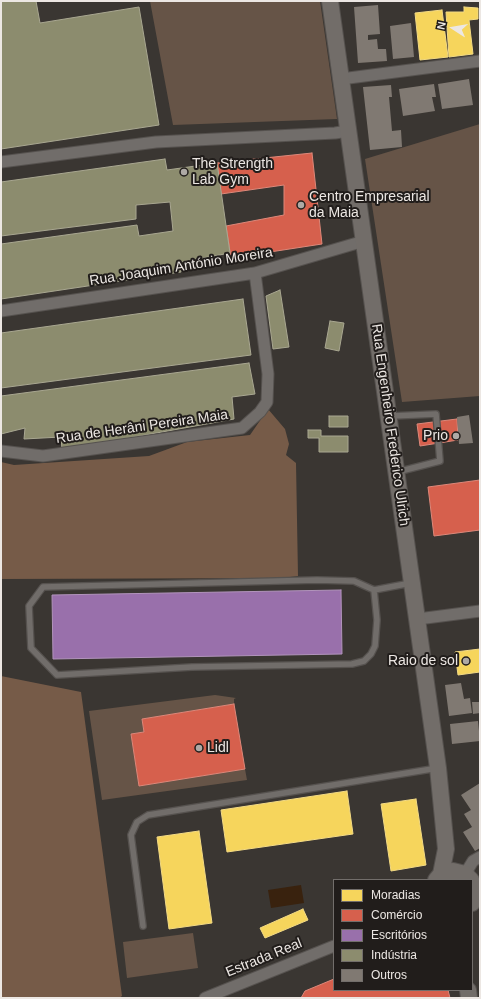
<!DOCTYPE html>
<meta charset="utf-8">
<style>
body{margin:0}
#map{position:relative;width:481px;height:999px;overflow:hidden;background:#3a3632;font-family:Helvetica,sans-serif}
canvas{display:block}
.frame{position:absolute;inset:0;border:2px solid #ece7e3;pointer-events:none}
.legend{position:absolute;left:333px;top:879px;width:140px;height:112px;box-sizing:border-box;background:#211d1b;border:1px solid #726e6b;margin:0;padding:5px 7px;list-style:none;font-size:12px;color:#ece7e3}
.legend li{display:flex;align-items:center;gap:8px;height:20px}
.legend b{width:20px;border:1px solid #726e6b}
.north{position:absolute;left:433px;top:8px;width:40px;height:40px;-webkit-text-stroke:3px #211d1b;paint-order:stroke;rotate:282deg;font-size:11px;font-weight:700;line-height:16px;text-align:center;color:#ece7e3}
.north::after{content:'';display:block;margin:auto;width:14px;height:18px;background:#ece7e3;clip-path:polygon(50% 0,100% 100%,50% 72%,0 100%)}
</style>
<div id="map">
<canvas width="481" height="999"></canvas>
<div class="frame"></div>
<ul class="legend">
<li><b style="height:11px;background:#f6d55c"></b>Moradias</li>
<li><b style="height:11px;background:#d6604d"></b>Comércio</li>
<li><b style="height:11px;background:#9970ab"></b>Escritórios</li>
<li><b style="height:11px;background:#8c8c6e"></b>Indústria</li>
<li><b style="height:11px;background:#807972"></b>Outros</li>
</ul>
<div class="north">N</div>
</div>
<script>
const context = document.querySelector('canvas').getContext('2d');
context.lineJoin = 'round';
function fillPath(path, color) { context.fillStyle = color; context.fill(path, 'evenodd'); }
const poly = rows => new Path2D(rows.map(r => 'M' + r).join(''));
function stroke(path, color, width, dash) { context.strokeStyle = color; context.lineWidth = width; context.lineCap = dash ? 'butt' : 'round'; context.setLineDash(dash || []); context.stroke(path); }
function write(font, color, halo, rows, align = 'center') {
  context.font = font + ' Helvetica,sans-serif'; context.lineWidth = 4; context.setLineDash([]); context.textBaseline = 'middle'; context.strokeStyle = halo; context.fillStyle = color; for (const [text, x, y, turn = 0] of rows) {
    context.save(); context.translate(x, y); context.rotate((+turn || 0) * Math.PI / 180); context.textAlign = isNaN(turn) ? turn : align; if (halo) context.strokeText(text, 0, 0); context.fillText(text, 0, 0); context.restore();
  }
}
fillPath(poly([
 [150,1,320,1,337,119,173,125],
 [480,124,480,396,402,402,365,159],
 [215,695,236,698,234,699,234,704,142,719,144,732,131,734,139,786,245,769,247,780,102,800,89,711],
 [193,933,198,968,127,978,123,942]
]), '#665447');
fillPath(poly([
 [268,409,285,429,289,444,286,455,296,463,298,576,282,578,1,579,1,462,14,465,149,456,187,442,250,435],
 [1,676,81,692,122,996,119,998,1,998]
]), '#765b48');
fillPath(poly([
 [301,885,304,903,271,908,268,890]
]), '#39220e');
const homes = poly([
 [464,7,478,8,478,19,469,20,473,54,449,57,446,12,464,12,464,7],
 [442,10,448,57,420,60,415,13,442,10],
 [480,649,480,672,458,675,455,652,480,649],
 [347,791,353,834,227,852,221,810,347,791],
 [416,799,426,865,391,871,381,804,416,799],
 [199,831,212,923,169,929,157,837,199,831],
 [303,909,308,920,265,938,260,928,303,909]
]);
fillPath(homes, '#f6d55c');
stroke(homes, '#f3da84', 1);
const shops = poly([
 [312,153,322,244,231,258,226,226,284,215,284,185,221,194,217,163,312,153],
 [457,419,458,440,420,446,417,424,457,419],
 [480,480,480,530,434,536,428,487,480,480],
 [234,704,245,769,139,786,131,734,144,732,142,719,234,704],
 [334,979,334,990,448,990,450,998,301,998,305,991,334,979]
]);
fillPath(shops, '#d6604d');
stroke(shops, '#dd887a', 1);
const offices = poly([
 [341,590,342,654,53,659,52,595,341,590]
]);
fillPath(offices, '#9970ab');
stroke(offices, '#b294bc', 1);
const industry = poly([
 [1,1,36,1,40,23,139,7,159,125,1,149,1,1],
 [165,159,167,170,217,163,230,253,181,262,181,272,1,299,1,244,137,225,139,236,173,231,170,202,136,205,136,219,1,236,1,182,165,159],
 [280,290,289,347,273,349,266,296,280,290],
 [243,299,251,355,1,388,1,333,243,299],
 [330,321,344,323,339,351,325,348,330,321],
 [249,363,255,394,232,397,234,419,62,450,61,437,24,439,25,428,1,434,1,396,249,363],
 [329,416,348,416,348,427,329,427,329,416],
 [308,430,321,430,321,436,348,436,348,452,319,452,319,438,308,438,308,430]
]);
fillPath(industry, '#8c8c6e');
stroke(industry, '#a9a791', 1);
fillPath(poly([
 [378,5,380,34,368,35,368,40,377,39,378,49,386,49,387,61,358,63,354,7],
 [411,23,414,57,393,59,390,26],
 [469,79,473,105,442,109,438,84],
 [434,84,436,97,432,97,435,111,403,116,399,89],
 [391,85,392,97,389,97,392,131,401,130,402,147,370,150,363,87],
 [469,415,473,443,459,444,457,417],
 [461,683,464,699,470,698,472,713,449,716,445,685],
 [472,702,480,702,480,713,473,714],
 [478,721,480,741,452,744,450,724],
 [480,783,480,848,475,851,463,832,472,827,464,814,471,810,461,795]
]), '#807972');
const service = poly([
 [391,416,436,414,440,461,397,472],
 [374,590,377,620,375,646,371,654,364,661,352,664,192,667,57,675,31,648,29,606,43,587,317,580,354,581,374,590,411,583],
 [143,926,131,835,137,822,148,815,438,768]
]);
const minor = poly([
 [341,79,480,61],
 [1,162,156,142,335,133,348,131],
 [1,311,255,273,364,241],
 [1,451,43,456,242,428,260,412,267,402,268,374,255,273],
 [418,619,480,611],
 [465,874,473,861,480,857],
 [205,998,334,946]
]);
const secondary = poly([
 [330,1,438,768,446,849,441,874],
 [436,880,441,874,453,871,465,874,471,880],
 [472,882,475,890,472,903],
 [468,990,469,998]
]);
stroke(service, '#56524f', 8);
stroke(minor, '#56524f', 13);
stroke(secondary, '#56524f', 18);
stroke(service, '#716d6a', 5.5);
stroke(minor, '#716d6a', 11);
stroke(secondary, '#726d69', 16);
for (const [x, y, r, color] of [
 [184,172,4,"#aea9a5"],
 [301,205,4,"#aea9a5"],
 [456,436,4,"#aea9a5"],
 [466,661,4,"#aea9a5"],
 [199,748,4,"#aea9a5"]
]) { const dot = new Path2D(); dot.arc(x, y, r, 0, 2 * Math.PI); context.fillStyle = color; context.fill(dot); stroke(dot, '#211d1b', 1.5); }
write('14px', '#ece7e3', '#211d1b', [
 ["The Strength",192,164],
 ["Lab Gym",192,180],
 ["Centro Empresarial",309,197],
 ["da Maia",309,213],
 ["Prio",448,436,"right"],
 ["Raio de sol",458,661,"right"],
 ["Lidl",207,748]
], 'left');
write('14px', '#ece7e3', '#211d1b', [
 ["Rua Joaquim António Moreira",181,267,-9],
 ["Rua Engenheiro Frederico Ulrich",390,425,82],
 ["Rua de Herâni Pereira Maia",142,427,-8],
 ["Estrada Real",264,958,-22]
]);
</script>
